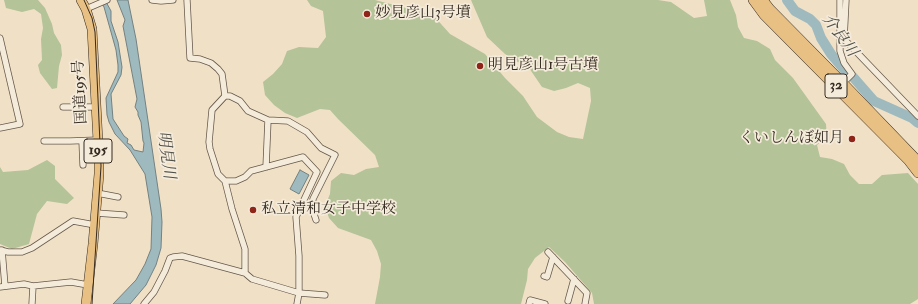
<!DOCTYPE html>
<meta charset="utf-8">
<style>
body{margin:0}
canvas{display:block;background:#f0e0c6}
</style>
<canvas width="918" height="304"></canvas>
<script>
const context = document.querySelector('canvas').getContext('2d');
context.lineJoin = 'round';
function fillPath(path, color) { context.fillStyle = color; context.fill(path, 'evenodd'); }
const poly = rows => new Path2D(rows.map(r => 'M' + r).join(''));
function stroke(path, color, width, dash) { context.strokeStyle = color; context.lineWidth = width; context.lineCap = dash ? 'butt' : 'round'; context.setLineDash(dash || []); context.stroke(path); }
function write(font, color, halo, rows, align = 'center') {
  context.font = font + ' "IM FELL Double Pica","Noto Serif JP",serif'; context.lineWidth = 3.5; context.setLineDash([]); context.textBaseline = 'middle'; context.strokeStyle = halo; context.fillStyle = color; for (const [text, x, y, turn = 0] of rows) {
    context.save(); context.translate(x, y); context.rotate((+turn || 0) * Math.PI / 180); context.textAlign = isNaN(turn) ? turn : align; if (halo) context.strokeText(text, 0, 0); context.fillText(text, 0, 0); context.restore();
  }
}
fillPath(poly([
 [4,0,38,0,45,8,52,24,54,33,61,45,62,55,59,66,57,88,52,89,40,73,38,65,42,60,41,39,43,28,41,14,34,9,22,12,6,8],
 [307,0,375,0,433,15,450,34,485,54,505,78,523,96,537,117,557,132,569,137,583,139,591,101,590,88,578,83,566,88,554,91,542,87,527,65,515,61,505,54,487,37,471,0,658,0,671,2,694,18,707,16,704,0,730,0,736,15,738,27,744,38,757,41,770,49,775,60,793,78,826,124,827,137,817,145,820,157,832,159,844,164,850,175,859,184,872,184,882,175,908,173,918,184,918,299,910,304,594,304,592,293,565,262,549,247,535,258,528,269,527,280,521,304,375,304,380,277,381,264,377,251,371,240,338,228,329,218,325,206,330,194,331,181,341,173,354,175,366,169,379,167,375,155,338,119,330,110,320,109,297,118,285,113,274,105,265,95,263,82,273,74,282,64,287,51,299,47,318,48,326,37,323,11,311,6],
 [47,160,55,166,55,179,74,198,67,204,47,201,37,214,29,244,12,249,0,244,0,167,3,172,28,170]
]), '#b5c399');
const water = poly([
 [100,0,105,0,111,11,111,21,118,42,122,67,121,75,111,94,113,119,124,136,128,139,127,143,131,145,134,150,143,152,144,143,143,141,141,122,138,115,138,112,135,107,137,99,123,26,125,20,117,0,128,0,136,39,161,209,162,222,161,248,156,265,146,285,130,304,113,304,136,280,145,264,151,249,152,217,145,174,130,150,115,134,109,122,107,115,106,98,118,72,118,65,116,50,104,7,100,0],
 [300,170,309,175,299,194,290,189,300,170]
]);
fillPath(water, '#9ebabf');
stroke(water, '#748180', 1);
stroke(poly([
 [787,0,795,11,810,19,816,25,821,38,831,54,848,74],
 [853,77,874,101,912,118,918,123]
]), '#9ebabf', 10);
const minor = poly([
 [152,0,161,1,173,0],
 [187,0,190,58,200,59,211,63,218,69,222,74,225,96,230,96,240,101,248,111,268,120,288,121,307,132,321,148,335,155,313,199,312,208,316,220],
 [840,0,840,51,844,63,852,74,843,83],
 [846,0,844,39,918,116],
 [86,9,107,0],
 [0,38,20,124,0,128],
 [225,96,212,110,209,142,210,149,218,174,225,181,232,209,245,249,245,273],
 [63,107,96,107],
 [44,141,70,141,98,140],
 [82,141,83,165],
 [266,167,268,120],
 [225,181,236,181,245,177,251,171,303,157,317,172,296,217,299,256,299,293,297,304],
 [97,193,118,197],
 [96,213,124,215],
 [0,250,8,252,22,252,32,248,73,221,95,225],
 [2,250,5,286],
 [548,252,587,293,585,304],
 [544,276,547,277,553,257],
 [0,287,24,284,33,286,71,282,88,285],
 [568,301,574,279],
 [32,304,33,286],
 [144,304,154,292,165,271,170,258,173,257,182,256,245,273,252,279,299,293,325,295],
 [529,304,530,300,545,304]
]);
const trunk = poly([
 [81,0,86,9,92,29,99,160,99,174,93,244,86,304],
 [753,0,764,15,908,160,918,173],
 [763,0,770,9,843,83,918,161]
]);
stroke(minor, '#64584a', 7);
stroke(trunk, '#352b21', 10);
stroke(minor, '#f5ebda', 5.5);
stroke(trunk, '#e8c083', 9);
stroke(poly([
 [84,0,92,18,95,32,101,166,92,304]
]), '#352b21', 1);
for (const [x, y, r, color] of [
 [367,14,4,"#8f2418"],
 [480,66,4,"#8f2418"],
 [852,139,4,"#8f2418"],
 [253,210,4,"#8f2418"]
]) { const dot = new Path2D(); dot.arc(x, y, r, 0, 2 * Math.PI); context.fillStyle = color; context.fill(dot); stroke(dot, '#f5ebda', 1.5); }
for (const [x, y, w] of [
 [836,86,22],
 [98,151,28]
]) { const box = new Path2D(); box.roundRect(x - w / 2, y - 12, w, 24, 3); context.fillStyle = '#f5ebda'; context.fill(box); stroke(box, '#352b21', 1); }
write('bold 14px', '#352b21', null, [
 ["32",836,86],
 ["195",98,151]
]);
write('15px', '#352b21', '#f5ebda', [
 ["妙見彦山3号墳",375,14],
 ["明見彦山1号古墳",488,66],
 ["くいしんぼ如月",844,139,"right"],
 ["私立清和女子中学校",261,210]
], 'left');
write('15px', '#352b21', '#f5ebda', [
 ["国道195号",81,92,-93]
]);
write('italic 16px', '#4f4f48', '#f5ebda', [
 ["介良川",839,36,54],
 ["明見川",165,155,82]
]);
</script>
